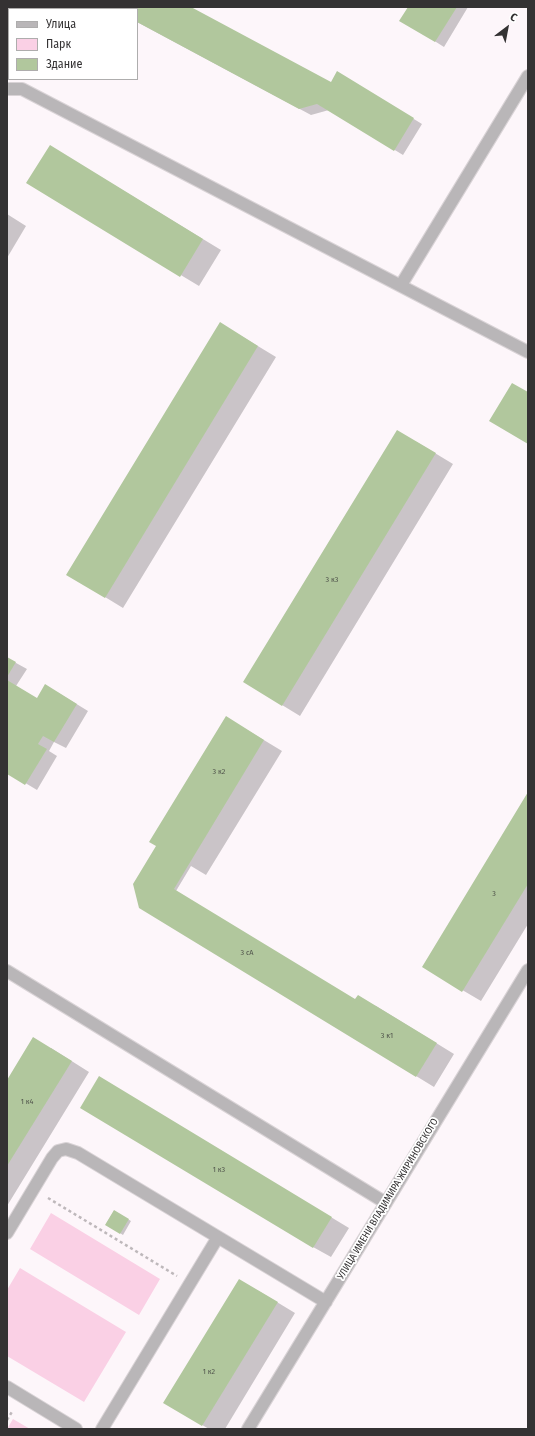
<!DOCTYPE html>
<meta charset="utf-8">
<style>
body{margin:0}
#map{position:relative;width:535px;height:1436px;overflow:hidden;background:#fdf6fa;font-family:"Fira Sans Condensed",sans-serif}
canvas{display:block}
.frame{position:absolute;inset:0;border:8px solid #343233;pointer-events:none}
.legend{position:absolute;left:8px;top:8px;width:130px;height:72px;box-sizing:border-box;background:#fff;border:1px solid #aeadad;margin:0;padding:5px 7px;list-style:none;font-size:12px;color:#343233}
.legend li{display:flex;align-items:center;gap:8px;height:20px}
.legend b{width:20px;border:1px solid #aeadad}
.north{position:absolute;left:487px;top:8px;width:40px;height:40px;-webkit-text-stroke:3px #fff;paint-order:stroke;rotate:32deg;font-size:11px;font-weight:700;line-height:16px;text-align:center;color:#343233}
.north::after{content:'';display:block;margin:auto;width:14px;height:18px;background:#343233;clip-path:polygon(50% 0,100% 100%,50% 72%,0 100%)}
</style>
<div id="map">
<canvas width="535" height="1436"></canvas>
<div class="frame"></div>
<ul class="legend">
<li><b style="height:5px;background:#b9b6b8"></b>Улица</li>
<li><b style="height:11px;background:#fad0e5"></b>Парк</li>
<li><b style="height:11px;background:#b1c79d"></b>Здание</li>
</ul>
<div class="north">С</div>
</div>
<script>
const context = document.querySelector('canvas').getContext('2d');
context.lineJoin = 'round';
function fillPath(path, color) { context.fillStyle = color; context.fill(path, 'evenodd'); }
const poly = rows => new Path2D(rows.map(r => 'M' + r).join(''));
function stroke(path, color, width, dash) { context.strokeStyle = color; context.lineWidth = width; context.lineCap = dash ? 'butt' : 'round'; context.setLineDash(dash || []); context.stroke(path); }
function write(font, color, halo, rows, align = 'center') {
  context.font = font + ' "Fira Sans Condensed",sans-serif'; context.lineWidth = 3.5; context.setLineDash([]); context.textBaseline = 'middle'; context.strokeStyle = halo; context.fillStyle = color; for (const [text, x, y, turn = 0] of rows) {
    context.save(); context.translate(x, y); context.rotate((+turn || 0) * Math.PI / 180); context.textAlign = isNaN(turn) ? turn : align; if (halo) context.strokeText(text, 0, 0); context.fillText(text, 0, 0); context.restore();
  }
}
fillPath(poly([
 [51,1213,160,1279,139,1315,30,1249],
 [20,1268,126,1332,84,1402,7,1356,7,1290],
 [13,1419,30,1429,7,1429]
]), '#fad0e5');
fillPath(poly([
 [110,7,188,7,331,83,347,78,422,124,403,155,329,110,311,115,137,22,137,9,114,9],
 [409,7,468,7,444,47,401,20],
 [68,157,221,250,199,286,28,183],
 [7,214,26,226,7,258],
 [238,334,276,357,123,608,105,597],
 [415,441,453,464,300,716,282,705],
 [7,658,27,669,16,686,37,699,57,692,88,711,66,748,54,742,49,751,57,756,37,790,7,772],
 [244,728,282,751,206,875,191,866,176,891,355,1000,376,1006,454,1054,434,1087,140,907],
 [528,794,528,924,481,1001,423,967],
 [51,1048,89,1072,7,1206,7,1082],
 [117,1088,349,1228,331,1257,313,1247],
 [114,1211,131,1221,123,1235,106,1224],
 [257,1290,295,1313,225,1429,209,1429,165,1403]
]), '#0003');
fillPath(poly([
 [109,7,191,7,331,82,337,71,414,118,394,151,317,104,299,109,137,22,137,9,112,9],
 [408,7,457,7,435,42,399,21],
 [50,145,203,239,180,277,26,183],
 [220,322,258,346,105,598,66,575],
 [512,383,528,392,528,444,489,421],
 [397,430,436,453,282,706,243,682],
 [7,657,16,662,7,677],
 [7,680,37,698,45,684,77,704,54,742,43,736,38,744,47,749,25,785,7,774],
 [226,716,264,740,174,889,355,999,358,995,437,1043,416,1077,139,908,133,884,156,846,149,842],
 [528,792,528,884,462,992,422,967],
 [33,1037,72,1061,7,1166,7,1080],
 [99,1076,332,1217,313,1248,80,1108],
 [114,1210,129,1219,120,1234,105,1225],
 [239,1279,278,1302,202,1426,163,1403]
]), '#b1c79d');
const minor = poly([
 [7,89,22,89,528,352],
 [401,285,528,76],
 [7,971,386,1203],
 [7,1233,52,1158,58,1151,66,1149,78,1153,326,1302],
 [7,1387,76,1429],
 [102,1429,218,1237],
 [248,1429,528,970]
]);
stroke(minor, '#d9d3d6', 14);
stroke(poly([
 [48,1198,177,1276],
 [7,1420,13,1410]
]), '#beb8bb', 2.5, [3, 3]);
stroke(minor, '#b9b6b8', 12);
write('8px', '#53574e', null, [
 ["3 к3",332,580],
 ["3 к2",219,772],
 ["3",494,894],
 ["3 сА",247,953],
 ["3 к1",387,1036],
 ["1 к4",27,1102],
 ["1 к3",219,1170],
 ["1 к2",209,1372]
]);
write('10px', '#343233', '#fff', [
 ["УЛИЦА ИМЕНИ ВЛАДИМИРА ЖИРИНОВСКОГО",388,1199,-59]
]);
</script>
